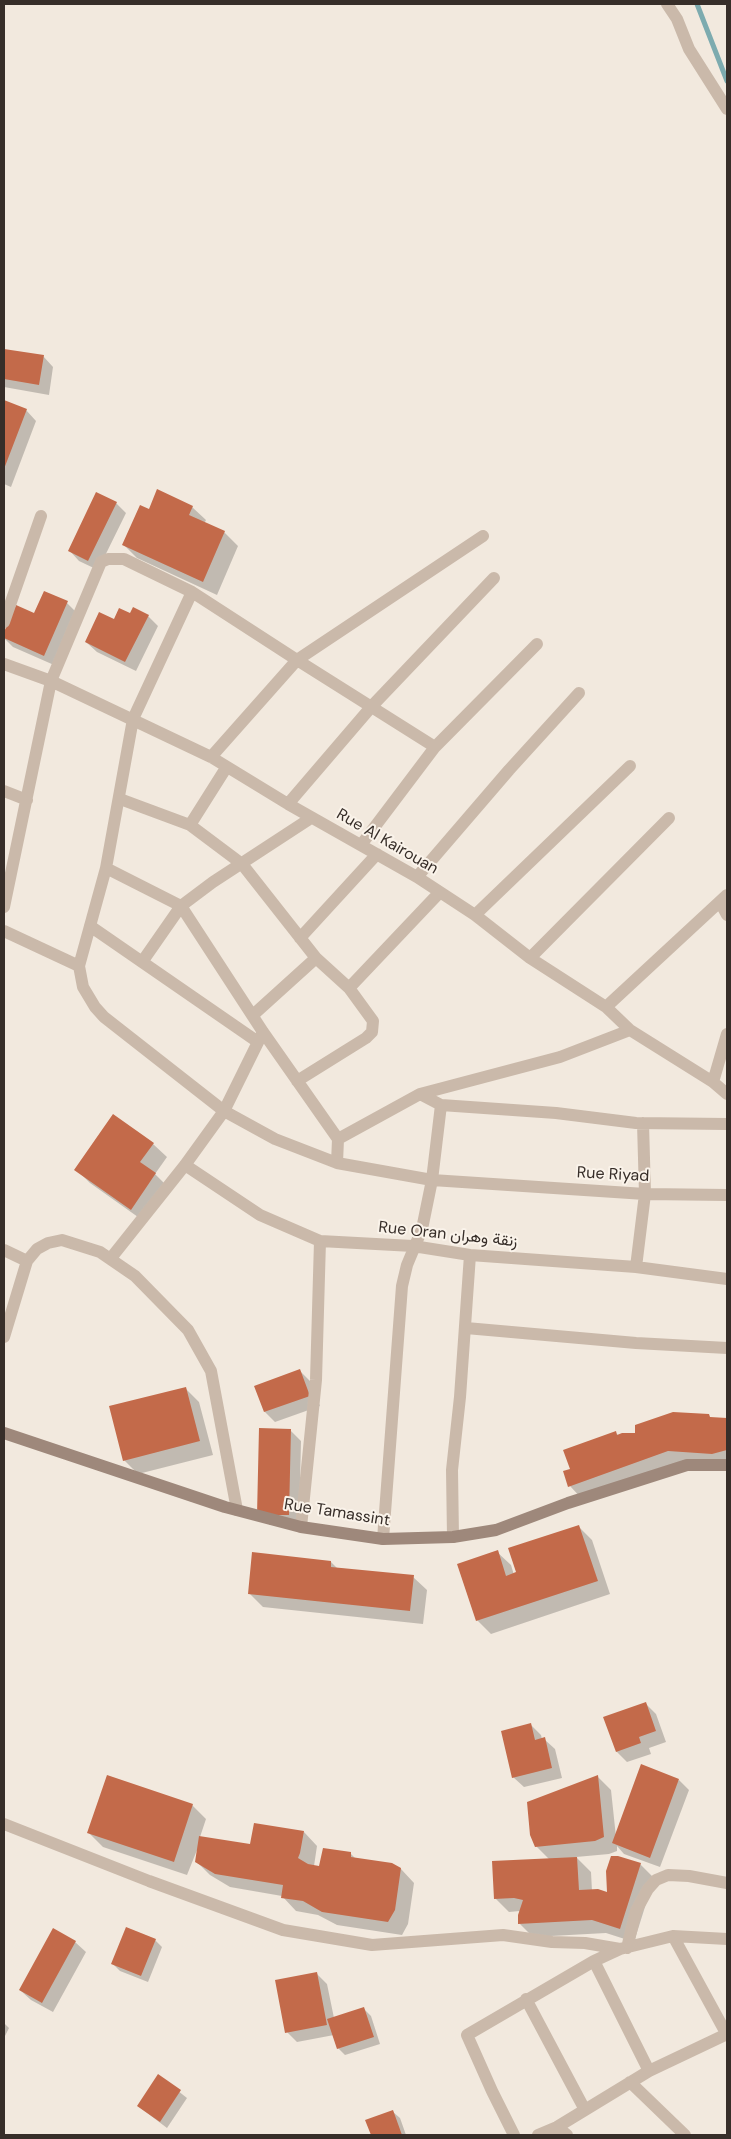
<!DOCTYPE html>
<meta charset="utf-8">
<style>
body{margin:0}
#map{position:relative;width:731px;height:2139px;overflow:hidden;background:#f2e9de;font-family:"DM Sans",sans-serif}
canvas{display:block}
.frame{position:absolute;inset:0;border:5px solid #372e29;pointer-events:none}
</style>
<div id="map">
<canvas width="731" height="2139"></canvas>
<div class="frame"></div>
</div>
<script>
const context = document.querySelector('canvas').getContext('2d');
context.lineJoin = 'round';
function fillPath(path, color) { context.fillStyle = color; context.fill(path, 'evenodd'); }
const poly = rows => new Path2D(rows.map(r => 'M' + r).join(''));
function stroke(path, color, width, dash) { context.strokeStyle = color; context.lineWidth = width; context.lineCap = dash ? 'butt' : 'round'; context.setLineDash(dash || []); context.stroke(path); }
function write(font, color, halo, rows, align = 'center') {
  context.font = font + ' "DM Sans",Vazirmatn,sans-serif'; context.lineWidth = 4; context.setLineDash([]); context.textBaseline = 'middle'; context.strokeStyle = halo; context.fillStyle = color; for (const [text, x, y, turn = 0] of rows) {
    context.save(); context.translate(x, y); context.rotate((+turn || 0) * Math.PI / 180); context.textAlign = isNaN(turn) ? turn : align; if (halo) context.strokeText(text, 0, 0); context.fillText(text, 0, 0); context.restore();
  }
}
fillPath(poly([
 [4,350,43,356,53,367,49,395,4,387],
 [4,402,26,410,36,421,11,487,4,484],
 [116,503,126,513,98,570,79,561,69,550],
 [192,507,206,520,204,524,224,532,238,546,217,595,137,558,124,545,149,511],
 [67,603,77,613,54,665,13,647,4,638,16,607,35,615],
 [131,615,148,616,158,626,136,671,97,652,86,642,114,621],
 [153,1144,167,1157,155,1174,169,1188,145,1222,90,1183,76,1169],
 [300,1371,310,1381,320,1406,275,1422,265,1412,256,1386],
 [185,1388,199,1402,213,1455,138,1474,124,1460],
 [711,1418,727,1419,727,1466,682,1464,583,1500,570,1486,571,1470,616,1433,618,1435,636,1435],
 [290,1430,301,1441,299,1525,269,1525],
 [578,1526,592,1540,610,1594,491,1634,477,1620,497,1552,511,1565,514,1575],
 [331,1562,337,1568,413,1577,427,1590,423,1624,263,1607,249,1593],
 [646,1704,656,1714,666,1742,649,1748,651,1754,627,1762,617,1752,605,1718],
 [531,1725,541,1735,542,1739,544,1739,555,1749,562,1778,524,1787,513,1777],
 [597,1776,611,1790,616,1837,679,1780,689,1790,660,1867,624,1854,617,1846,617,1851,609,1854,576,1857,591,1872,592,1891,609,1893,640,1864,654,1878,634,1942,606,1933,533,1937,520,1924,520,1911,509,1912,495,1898,549,1859,536,1846],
 [192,1805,206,1819,200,1837,251,1846,304,1832,317,1846,314,1866,320,1867,351,1854,356,1859,401,1869,414,1883,408,1924,402,1935,337,1925,318,1915,296,1911,282,1896,230,1887,210,1875,196,1861,199,1845,187,1875,103,1847,89,1833],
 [155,1940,162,1947,148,1982,120,1971,113,1964],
 [75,1942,86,1952,53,2012,31,2000,20,1990],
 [317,1974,327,1984,334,2018,364,2009,371,2016,380,2044,345,2055,338,2048,334,2035,297,2042,287,2032],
 [4,2023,9,2028,4,2038],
 [159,2076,187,2098,167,2128,138,2106],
 [393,2112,400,2118,406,2135,372,2135,367,2121]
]), '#0003');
stroke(poly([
 [697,4,727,81]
]), '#7dabaf', 5);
fillPath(poly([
 [4,349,44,355,39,385,4,379],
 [4,400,27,409,4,469],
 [157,489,193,506,189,515,225,531,203,582,122,545,140,505,149,509],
 [96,492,117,502,88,561,68,551],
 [44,591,68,601,44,656,4,638,4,632,16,605,34,613],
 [133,607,149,615,125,662,85,642,99,612,114,619,119,608,130,613],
 [113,1114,154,1143,140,1162,156,1173,131,1210,74,1170],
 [300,1369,310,1396,264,1412,254,1386],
 [186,1387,200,1441,123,1461,109,1406],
 [673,1412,709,1414,710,1417,727,1418,727,1450,712,1454,668,1451,568,1487,563,1471,570,1469,563,1450,616,1431,617,1435,622,1433,635,1433,635,1425],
 [259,1428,291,1429,289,1515,257,1515],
 [579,1525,598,1581,476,1621,457,1564,498,1550,506,1576,516,1572,508,1548],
 [252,1552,331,1561,331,1567,414,1575,410,1611,248,1594],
 [646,1702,656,1731,639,1737,641,1743,616,1752,603,1717],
 [531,1723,535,1740,545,1737,552,1768,512,1778,501,1731],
 [641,1764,679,1779,650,1858,612,1843],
 [107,1775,193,1804,174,1862,87,1833],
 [598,1775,604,1837,595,1841,535,1847,530,1835,527,1802],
 [254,1823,304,1831,300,1853,298,1858,308,1864,319,1866,323,1848,351,1852,351,1857,392,1863,401,1868,395,1910,388,1922,322,1912,303,1901,281,1898,283,1885,215,1874,195,1862,199,1836,250,1844],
 [611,1856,618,1856,641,1863,620,1929,592,1920,518,1924,518,1915,523,1900,514,1898,494,1899,492,1861,577,1857,579,1890,598,1889,607,1892,606,1871],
 [126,1927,156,1939,141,1976,111,1964],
 [53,1928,76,1941,42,2003,19,1990],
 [317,1972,327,2025,285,2033,275,1980],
 [364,2007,374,2037,337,2049,327,2019],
 [158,2074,181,2090,160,2122,137,2106],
 [393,2110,402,2135,371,2135,365,2120]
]), '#c36a4a');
stroke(poly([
 [667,4,677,19,689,49,727,109],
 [192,592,133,719,106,868,79,966,83,987,95,1007,104,1017,224,1111,275,1139,337,1163,432,1180,645,1194,727,1195],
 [4,622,41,516],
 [4,664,51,681,211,757,288,804,417,877,475,915,530,958,606,1007,630,1030,713,1082,727,1094],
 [435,747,297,660,483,536],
 [4,791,27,800],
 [120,799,190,825,242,864,316,958,349,988,373,1021,372,1032,366,1038,297,1081],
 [288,804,372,706,494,578],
 [190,825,226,768],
 [361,845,435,747,537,644],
 [106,868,181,906,263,1032,338,1139,337,1163],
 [417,877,509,770,579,693],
 [720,902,727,915],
 [4,907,51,681,101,562,108,559,124,559,192,592,297,660,211,757],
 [475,915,630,766],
 [90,926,258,1042],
 [4,931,79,966],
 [300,938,377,854],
 [530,958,669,818],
 [142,962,181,906,213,882,311,818],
 [349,988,440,892],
 [606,1007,727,895],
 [253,1015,316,958],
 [713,1082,727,1034],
 [420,1094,441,1105,556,1113,636,1123,727,1124],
 [338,1139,420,1094,560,1057,630,1030],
 [185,1165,260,1215,320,1241,413,1246,470,1255,636,1267,727,1279],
 [4,1250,27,1261],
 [111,1258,185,1165,224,1111,263,1032],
 [636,1267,645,1194,643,1123],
 [466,1328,636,1343,727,1348],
 [4,1337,27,1261,37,1249,48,1243,62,1240,100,1252,135,1276,188,1330,211,1371,237,1510],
 [301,1527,316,1380,320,1241],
 [453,1537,452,1470,460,1397,470,1255],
 [383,1539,402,1286,407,1265,422,1229,432,1180,441,1105],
 [4,1824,149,1881,283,1930,372,1945,503,1935,552,1942,585,1943,620,1949],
 [673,1936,727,2035],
 [627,1948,636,1911,648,1889,656,1880,668,1875,689,1876,727,1883],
 [594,1961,649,2071],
 [526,1999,585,2110],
 [630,2082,685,2135],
 [557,2127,567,2135],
 [514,2135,492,2091,467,2035,594,1961,620,1949,673,1936,727,1939],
 [538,2135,557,2127,649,2071,727,2034]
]), '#cab9aa', 12);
stroke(poly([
 [4,1433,225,1507,301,1527,383,1539,453,1537,496,1530,568,1503,687,1465,727,1465]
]), '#9e887b', 12);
write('16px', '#372e29', '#faf3ea', [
 ["Rue Al Kairouan",387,842,30],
 ["Rue Riyad",613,1175,3],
 ["Rue Oran زنقة وهران",448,1235,6],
 ["Rue Tamassint",337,1513,9]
]);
</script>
